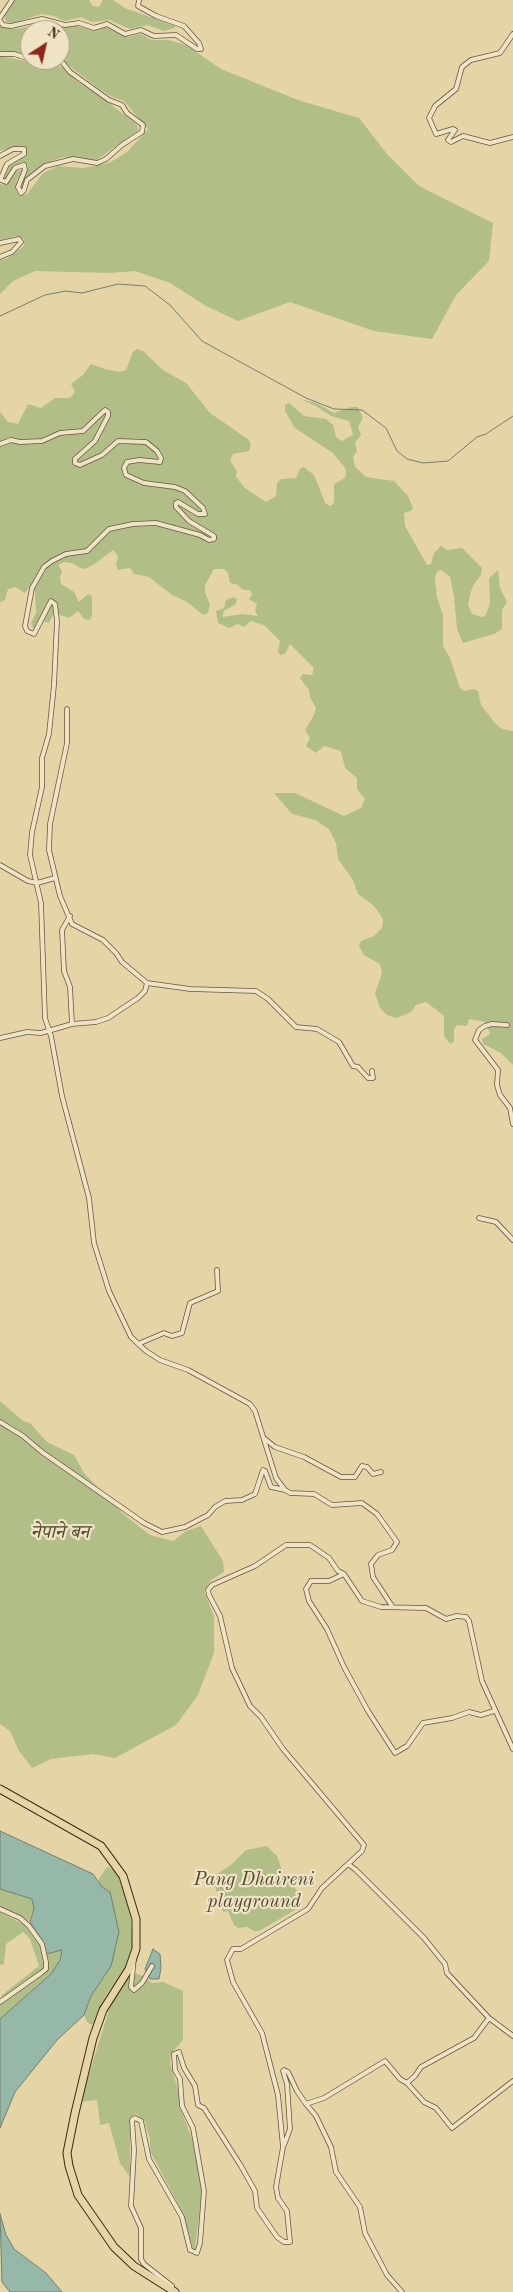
<!DOCTYPE html>
<meta charset="utf-8">
<style>
body{margin:0}
#map{position:relative;width:513px;height:2292px;overflow:hidden;background:#e5d5a6;font-family:"Old Standard TT",serif}
canvas{display:block}
.north{position:absolute;left:20px;top:20px;width:50px;height:50px;box-sizing:border-box;background:#eee4c5;border:1px solid #a79a81;border-radius:50%;rotate:35deg;font-size:14px;font-weight:700;line-height:20px;text-align:center;color:#3c2a1a}
.north::after{content:'';display:block;margin:auto;width:18px;height:22px;background:#8f2418;clip-path:polygon(50% 0,100% 100%,50% 72%,0 100%)}
</style>
<div id="map">
<canvas width="513" height="2292"></canvas>
<div class="north">N</div>
</div>
<script>
const context = document.querySelector('canvas').getContext('2d');
context.lineJoin = 'round';
function fillPath(path, color) { context.fillStyle = color; context.fill(path, 'evenodd'); }
const poly = rows => new Path2D(rows.map(r => 'M' + r).join(''));
function stroke(path, color, width, dash) { context.strokeStyle = color; context.lineWidth = width; context.lineCap = dash ? 'butt' : 'round'; context.setLineDash(dash || []); context.stroke(path); }
function write(font, color, halo, rows, align = 'center') {
  context.font = font + ' "Old Standard TT","Noto Serif Devanagari",serif'; context.lineWidth = 4.5; context.setLineDash([]); context.textBaseline = 'middle'; context.strokeStyle = halo; context.fillStyle = color; for (const [text, x, y, turn = 0] of rows) {
    context.save(); context.translate(x, y); context.rotate((+turn || 0) * Math.PI / 180); context.textAlign = isNaN(turn) ? turn : align; if (halo) context.strokeText(text, 0, 0); context.fillText(text, 0, 0); context.restore();
  }
}
fillPath(poly([
 [14,0,89,0,93,6,99,7,103,0,113,0,125,8,175,26,175,28,164,31,147,25,130,29,109,20,92,22,81,17,64,21,54,16,42,14,13,23,6,22,4,15],
 [51,24,60,27,78,26,96,31,105,27,128,37,141,34,152,40,168,40,186,45,221,69,298,100,359,118,387,154,419,186,493,223,489,261,456,295,432,339,374,331,290,302,238,321,206,306,170,283,135,271,110,273,35,271,13,281,0,294,0,260,8,258,24,246,24,239,16,236,0,240,0,184,6,185,14,172,23,169,17,180,16,190,19,196,27,194,43,173,58,166,83,168,109,163,127,152,148,129,124,101,112,97,98,88,60,59,60,30,30,30,30,55,0,51,0,25,12,29],
 [0,56,41,64,55,64,63,68,78,82,99,95,137,125,138,131,95,161,63,157,42,165,29,176,23,190,20,189,21,184,28,165,24,163,14,167,5,181,3,180,11,162,26,153,24,147,19,146,0,151],
 [137,349,143,351,163,370,186,383,210,413,249,440,251,445,249,451,233,454,230,461,237,471,236,477,245,488,266,502,276,496,277,483,281,479,296,478,300,469,304,467,314,475,324,500,326,504,331,506,334,502,334,484,345,478,346,473,345,468,333,453,295,428,285,411,285,405,289,403,304,416,326,419,333,425,336,437,342,441,353,435,349,421,331,416,316,406,300,399,316,403,334,413,351,407,358,407,363,418,358,427,361,435,355,443,357,451,353,457,355,467,366,477,394,481,408,496,413,508,411,511,404,513,405,526,427,565,431,564,434,553,441,546,447,550,462,548,482,568,481,575,474,584,470,594,468,605,472,614,482,617,486,615,490,603,489,578,498,570,500,588,507,602,502,610,502,629,494,634,463,643,457,629,454,596,450,577,441,570,437,572,435,578,437,597,443,615,443,646,450,658,460,688,464,691,474,689,478,691,481,705,495,723,502,729,513,731,513,1065,501,1053,483,1044,482,1039,490,1034,486,1022,469,1019,467,1026,457,1025,454,1029,454,1042,450,1044,444,1036,444,1016,426,1002,416,1005,411,1012,397,1018,387,1015,380,1008,375,993,382,973,380,964,364,955,359,946,361,941,374,936,382,928,383,919,374,906,358,894,353,880,338,859,336,843,329,829,315,820,292,814,274,793,295,793,344,816,361,808,365,799,357,789,357,778,345,768,341,751,324,746,316,753,306,746,310,738,305,730,314,715,316,708,310,697,309,690,300,678,303,674,312,675,314,668,290,644,285,654,280,655,278,651,280,641,264,625,251,621,244,627,238,624,229,628,218,623,216,611,224,608,226,600,233,597,237,599,236,604,224,611,222,617,242,614,258,616,255,611,257,604,249,599,252,595,250,590,243,590,238,585,230,583,228,573,224,569,214,569,205,585,205,592,210,605,208,613,203,615,187,602,172,595,149,577,134,574,130,568,118,570,116,565,118,556,113,550,96,563,85,569,80,568,72,563,64,562,58,565,62,571,60,577,61,584,74,592,79,602,88,594,92,596,92,616,90,620,84,619,78,611,69,618,54,613,49,623,42,621,33,628,31,623,36,613,35,592,31,585,25,593,15,587,8,589,5,600,0,602,0,412,8,422,18,424,28,404,41,408,55,398,70,398,75,392,71,384,83,375,91,364,105,369,119,372,126,370,133,352],
 [0,1401,23,1421,30,1423,47,1442,74,1455,84,1473,122,1513,150,1535,173,1541,186,1531,201,1526,223,1561,224,1572,211,1580,204,1591,214,1616,214,1653,198,1695,176,1725,115,1758,93,1754,51,1759,32,1768,19,1751,10,1731,0,1724],
 [267,1846,277,1856,284,1876,300,1894,297,1909,259,1931,254,1931,247,1927,238,1928,234,1925,228,1911,223,1912,212,1877,231,1865,246,1850],
 [107,1867,118,1872,124,1892,130,1910,133,1944,128,1963,104,1998,96,2021,92,2025,87,2022,84,2015,91,1996,111,1966,102,1887,98,1880],
 [0,1889,32,1899,34,1909,29,1922,0,1907],
 [0,1912,25,1925,40,1946,44,1962,43,1969,0,2000,2,1995,39,1966,30,1939,23,1932,6,1944,4,1964,0,1965],
 [62,1949,60,1960,51,1974,0,2019,0,2004,47,1970,48,1966,46,1954],
 [132,1972,143,1976,152,1983,163,1982,183,1991,183,2040,171,2054,170,2063,179,2093,179,2106,192,2138,202,2189,195,2249,193,2249,184,2215,150,2151,150,2139,144,2120,136,2114,130,2118,130,2177,120,2163,109,2123,100,2125,97,2100,80,2102,111,2004]
]), '#b2be88');
const water = poly([
 [0,1831,93,1874,102,1887,110,1892,119,1932,111,1966,91,1996,84,2015,57,2040,15,2092,0,2128,0,2019,51,1974,60,1960,62,1950,46,1954,42,1940,30,1922,34,1909,32,1899,0,1889,0,1831],
 [153,1949,160,1954,161,1968,159,1979,150,1979,145,1969,153,1949],
 [0,2214,6,2235,14,2249,46,2273,62,2292,10,2292,2,2282,0,2214]
]);
fillPath(water, '#96b8a9');
stroke(water, '#727f70', 1);
stroke(poly([
 [0,316,45,295,66,291,82,293,118,284,145,286,170,305,202,341,306,398,334,409,362,410,386,428,397,451,407,459,423,463,448,461,477,437,486,434,513,416]
]), '#727f70', 1);
const street = poly([
 [0,18,12,0],
 [0,21,3,25,11,26,42,19,65,25,79,23,94,28,107,24,125,34,141,30,154,36,176,35,197,49,201,49,199,43,184,26,156,16,138,6,139,0],
 [513,34,500,53,471,60,462,67,456,89,435,106,429,118,436,134,453,129,455,130,450,137,448,140,451,142,463,136,490,143,513,137],
 [0,54,14,54,30,59],
 [0,156,13,149,24,149,24,154,7,164,1,178,1,180,6,182,15,168,24,165,25,170,18,187,21,193,24,190,27,180,45,166,73,159,97,163,106,159,122,145,142,132,143,125,127,113,122,105,109,100,70,72,62,62,52,60],
 [0,243,19,239,21,242,12,252,0,257],
 [0,444,11,440,20,442,42,441,60,433,83,431,105,410,108,412,108,416,95,441,75,459,75,463,80,465,102,455,118,441,146,442,157,451,161,458,160,462,139,460,127,462,124,468,126,475,144,483,175,487,185,491,203,508,205,514,198,514,178,502,176,503,176,507,189,521,214,536,214,539,209,540,200,535,156,523,133,524,109,529,87,551,66,554,52,561,44,567,32,588,25,626,27,631,34,634,51,601,55,604,57,621,54,685,49,734,42,758,42,787,32,832,30,855,41,903,45,1018,51,1036,62,1096,89,1198,94,1243,109,1291,131,1337,146,1351,160,1360,188,1370,250,1404,255,1411,276,1478,285,1490,290,1493,314,1494,332,1505,362,1503,377,1514,397,1542,392,1550,378,1555,371,1564,373,1577,392,1606],
 [67,709,67,743,50,824,49,850,60,896,72,924,103,940,116,953,122,962,147,983],
 [0,865,28,881,37,883,55,878],
 [70,916,62,930,64,971,70,987,72,1024],
 [507,1025,492,1024,485,1026,479,1030,475,1040,498,1070,497,1085,500,1095,510,1108,513,1124],
 [0,1038,27,1032,41,1033,72,1024,96,1022,108,1018,138,998,145,991,147,983,190,989,256,991,268,999,296,1027,317,1029,339,1042,353,1066,358,1067,368,1078,373,1078,372,1071],
 [479,1218,496,1222,513,1240],
 [138,1344,164,1333,172,1336,182,1333,190,1303,218,1291,217,1270],
 [0,1422,23,1436,42,1452,144,1523,162,1532,185,1527,208,1515,215,1507,225,1501,242,1500,255,1494,263,1470,265,1471,271,1487,285,1490],
 [265,1439,275,1447,304,1457,341,1477,355,1477,362,1466,367,1467,373,1474,381,1472],
 [344,1574,329,1581,311,1581,306,1589,309,1601,327,1629,344,1667,368,1711,395,1753,407,1746,423,1723,452,1718,469,1712,481,1715,494,1711],
 [348,1864,362,1851,364,1845,283,1749,261,1717,250,1706,232,1668,220,1616,209,1595,208,1590,212,1585,255,1566,286,1545,310,1545,329,1558,338,1571,344,1574,362,1601,381,1607,426,1608,446,1619,457,1616,466,1617,469,1621,482,1681,513,1749],
 [0,1909,20,1918,29,1926,42,1944,46,1962,46,1969,41,1973,0,2002],
 [134,1958,131,1987,134,1990,142,1983,152,1966],
 [407,2083,424,2102,436,2108,452,2128,513,2081],
 [284,2145,290,2129,287,2084,283,2071,284,2070,288,2072,297,2091,306,2104],
 [170,2288,172,2286,144,2264,141,2259,141,2228,131,2206,134,2150,132,2120,135,2118,141,2121,149,2159,182,2217,190,2250,197,2253,200,2243,204,2191,193,2128,182,2106,180,2079,175,2070,174,2054,179,2052,184,2068,195,2086,198,2105,204,2108,241,2166,255,2191,257,2208,277,2237,284,2242,290,2242,287,2211,278,2198,276,2187,283,2147,278,2095,262,2033,233,1982,227,1960,233,1949,241,1949,308,1909,322,1888,348,1864,356,1870,424,1938,445,1964,447,1973,489,2018,513,2036],
 [402,2292,387,2275,365,2233,360,2207,336,2172,331,2147,316,2116,306,2104,324,2098,385,2061,400,2079,407,2083,415,2076,421,2067,474,2038,489,2018]
]);
const highway = poly([
 [0,1789,101,1846,123,1876,136,1919,136,1949,129,1969,103,2010,93,2038,75,2113,67,2153,69,2166,78,2195,114,2247,134,2266,175,2292]
]);
stroke(street, '#66553d', 5.5);
stroke(highway, '#3c2a1a', 9);
stroke(street, '#eee4c5', 4);
stroke(highway, '#e5d5a6', 7);
write('italic 19px', '#544830', '#eee4c5', [
 ["नेपाने बन",60,1533],
 ["Pang Dhaireni",254,1880],
 ["playground",254,1902]
]);
</script>
